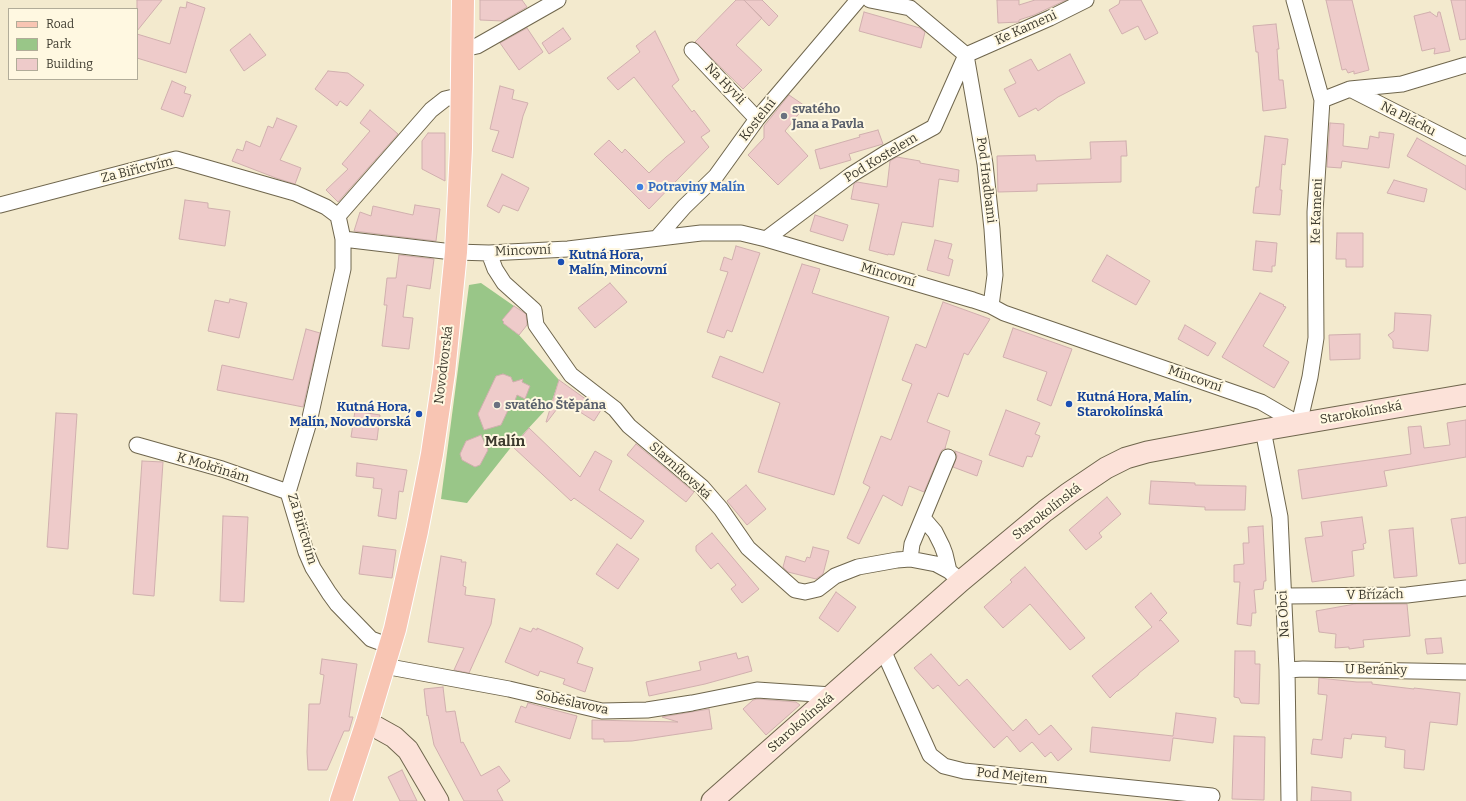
<!DOCTYPE html>
<meta charset="utf-8">
<style>
body{margin:0}
#map{position:relative;width:1466px;height:801px;overflow:hidden;background:#f3eace;font-family:Bitter,serif}
canvas{display:block}
.legend{position:absolute;left:8px;top:8px;width:130px;height:72px;box-sizing:border-box;background:#fff8e1;border:1px solid #b1ac99;margin:0;padding:5px 7px;list-style:none;font-size:12px;color:#3d3a2e}
.legend li{display:flex;align-items:center;gap:8px;height:20px}
.legend b{width:20px;border:1px solid #b1ac99}
</style>
<div id="map">
<canvas width="1466" height="801"></canvas>
<ul class="legend">
<li><b style="height:5px;background:#f8c5b3"></b>Road</li>
<li><b style="height:11px;background:#99c688"></b>Park</li>
<li><b style="height:11px;background:#eecbca"></b>Building</li>
</ul>
</div>
<script>
const context = document.querySelector('canvas').getContext('2d');
context.lineJoin = 'round';
function fillPath(path, color) { context.fillStyle = color; context.fill(path, 'evenodd'); }
const poly = rows => new Path2D(rows.map(r => 'M' + r).join(''));
function stroke(path, color, width, dash) { context.strokeStyle = color; context.lineWidth = width; context.lineCap = dash ? 'butt' : 'round'; context.setLineDash(dash || []); context.stroke(path); }
function write(font, color, halo, rows, align = 'center') {
  context.font = font + ' Bitter,serif'; context.lineWidth = 4; context.setLineDash([]); context.textBaseline = 'middle'; context.strokeStyle = halo; context.fillStyle = color; for (const [text, x, y, turn = 0] of rows) {
    context.save(); context.translate(x, y); context.rotate((+turn || 0) * Math.PI / 180); context.textAlign = isNaN(turn) ? turn : align; if (halo) context.strokeText(text, 0, 0); context.fillText(text, 0, 0); context.restore();
  }
}
fillPath(poly([
 [481,283,514,306,503,320,504,322,504,323,519,335,559,380,551,404,512,446,467,503,441,499,469,285]
]), '#99c688');
const building = poly([
 [137,0,162,0,137,31,137,0],
 [480,0,522,0,527,7,503,21,480,20,480,0],
 [736,0,744,0,762,18,736,45,762,70,743,89,695,42,736,0],
 [744,0,762,0,778,16,769,26,744,0],
 [997,0,1019,0,1019,5,1035,0,1066,0,1034,15,1019,20,1019,22,998,23,997,0],
 [1120,0,1141,0,1158,33,1145,40,1138,26,1122,34,1109,10,1119,4,1120,0],
 [1326,0,1352,0,1369,70,1354,74,1354,71,1348,73,1346,69,1342,70,1326,0],
 [1451,0,1466,0,1466,39,1460,40,1451,0],
 [187,2,205,8,186,73,137,58,137,34,170,44,180,7,186,8,187,2],
 [864,12,920,28,925,32,921,48,859,31,864,12],
 [1430,12,1437,17,1438,12,1440,12,1450,51,1434,54,1435,48,1422,51,1414,16,1430,12],
 [1276,24,1279,49,1277,49,1279,80,1283,80,1286,108,1263,111,1258,52,1256,52,1253,26,1276,24],
 [527,28,543,52,519,70,500,43,527,28],
 [563,28,571,39,549,54,542,43,563,28],
 [655,31,679,80,672,86,692,112,694,110,710,131,701,137,709,147,649,209,594,154,609,140,622,153,625,149,649,173,666,157,685,142,634,77,618,90,607,78,640,52,636,46,655,31],
 [250,34,266,55,244,71,230,50,250,34],
 [1070,54,1085,83,1058,97,1038,111,1036,108,1019,117,1004,89,1016,83,1009,70,1031,59,1038,71,1070,54],
 [328,71,348,73,364,85,347,106,340,101,337,106,315,89,328,71],
 [172,81,186,87,184,93,191,95,183,117,161,109,172,81],
 [500,86,514,90,512,99,528,103,523,116,513,158,492,151,499,131,490,129,500,86],
 [789,95,805,106,785,131,808,156,778,185,748,155,764,138,764,126,789,95],
 [370,110,398,134,338,202,326,190,348,169,342,164,370,131,360,123,370,110],
 [277,118,297,126,280,160,301,168,295,184,276,178,232,161,237,149,243,151,246,141,260,147,268,126,273,128,277,118],
 [1330,123,1344,124,1343,146,1368,149,1370,136,1379,138,1379,132,1394,134,1389,168,1342,161,1341,168,1327,167,1330,123],
 [878,130,883,144,849,154,851,160,820,169,815,150,860,137,859,135,878,130],
 [428,133,445,133,445,181,422,169,422,141,428,133],
 [1265,136,1288,139,1285,165,1282,164,1280,190,1282,190,1280,215,1253,213,1256,187,1259,187,1265,136],
 [1417,138,1466,166,1466,190,1407,156,1417,138],
 [1126,141,1127,156,1121,156,1121,182,1037,184,1037,191,998,192,997,156,1035,155,1036,161,1091,159,1090,142,1126,141],
 [897,157,920,161,920,163,959,170,958,182,939,179,933,227,902,222,894,255,888,254,888,255,869,250,879,204,851,199,854,184,857,182,887,187,890,161,897,157],
 [502,174,529,188,518,211,503,205,499,213,487,206,502,174],
 [1394,180,1427,189,1424,202,1387,193,1394,180],
 [185,200,208,203,208,208,230,211,225,246,179,239,185,200],
 [415,205,440,209,436,241,354,231,360,212,371,216,373,206,413,215,415,205],
 [815,215,848,225,843,241,810,231,815,215],
 [1337,233,1363,233,1363,267,1346,267,1346,259,1336,259,1337,233],
 [935,240,952,244,948,258,953,260,949,276,927,270,935,240],
 [1256,241,1277,243,1275,266,1272,266,1272,272,1253,270,1256,241],
 [736,246,760,253,732,332,727,330,724,338,707,332,728,272,720,270,724,257,732,260,736,246],
 [399,255,434,259,430,289,407,285,403,317,413,318,409,349,382,346,387,305,384,305,387,278,396,278,399,255],
 [1107,255,1150,281,1136,305,1092,281,1107,255],
 [802,264,820,269,812,293,889,317,834,495,758,472,780,403,712,377,720,356,763,373,802,264],
 [610,283,627,302,595,328,578,308,610,283],
 [1260,293,1284,305,1283,306,1286,307,1263,346,1289,362,1274,388,1222,357,1260,293],
 [230,299,247,303,239,338,208,331,215,300,229,303,230,299],
 [943,302,990,319,968,355,964,353,948,397,938,393,927,422,950,431,945,448,946,448,942,450,940,454,924,492,909,486,902,506,883,495,859,544,847,538,870,487,863,483,881,436,891,440,912,384,902,380,916,344,926,348,943,302],
 [514,306,526,314,527,325,519,335,503,323,504,322,502,320,514,306],
 [1395,313,1431,315,1428,351,1393,348,1393,341,1388,335,1394,331,1395,313],
 [1185,325,1216,343,1208,356,1178,339,1185,325],
 [1013,328,1072,349,1051,406,1037,400,1047,372,1003,357,1013,328],
 [306,329,320,333,303,407,217,390,222,365,293,380,306,329],
 [1360,334,1360,359,1330,360,1329,335,1360,334],
 [503,374,511,377,513,382,523,379,522,382,530,386,525,399,517,395,512,409,509,408,501,425,484,430,478,414,496,376,503,374],
 [559,380,601,410,594,421,563,401,547,422,546,422,559,380],
 [1006,410,1040,423,1035,434,1040,436,1032,457,1027,456,1023,467,989,455,1006,410],
 [355,411,380,415,377,440,351,437,355,411],
 [56,413,77,414,68,549,47,547,56,413],
 [1466,420,1466,457,1384,471,1387,486,1302,499,1298,470,1411,454,1408,427,1421,426,1424,448,1450,445,1447,423,1466,420],
 [529,428,580,477,595,451,612,461,599,490,644,521,631,539,574,498,571,501,513,447,529,428],
 [481,435,488,450,480,465,475,467,462,460,460,454,466,441,481,435],
 [636,444,694,492,686,502,627,455,636,444],
 [955,451,982,461,977,476,953,467,957,456,955,451],
 [142,461,163,462,154,596,133,594,142,461],
 [357,463,407,470,403,492,399,491,396,519,378,516,382,489,373,488,374,478,356,476,357,463],
 [1151,481,1195,483,1195,485,1246,486,1245,510,1205,510,1205,507,1149,504,1151,481],
 [746,485,766,509,747,525,727,501,746,485],
 [1107,497,1121,514,1099,533,1102,537,1086,550,1069,530,1107,497],
 [223,516,248,517,244,602,220,601,223,516],
 [1362,517,1366,543,1363,544,1364,549,1352,551,1354,576,1312,582,1305,538,1323,536,1321,522,1362,517],
 [1466,517,1466,563,1459,564,1451,519,1466,517],
 [1263,526,1266,581,1264,581,1263,589,1254,590,1256,613,1252,613,1251,626,1237,624,1240,582,1234,582,1234,565,1244,564,1243,543,1249,543,1248,527,1263,526],
 [1413,528,1417,576,1394,578,1389,530,1413,528],
 [712,533,759,589,742,603,731,589,736,585,718,563,711,569,696,551,696,546,712,533],
 [617,544,639,559,618,589,596,574,617,544],
 [363,546,396,550,392,578,359,574,363,546],
 [813,547,829,551,823,574,816,579,788,572,783,567,786,556,805,562,807,557,810,558,813,547],
 [441,556,462,560,461,562,466,562,463,586,466,587,465,595,495,599,491,624,469,673,454,670,464,648,428,642,441,556],
 [1025,567,1085,638,1070,650,1030,604,1003,628,984,607,1012,582,1010,580,1025,567],
 [836,592,856,607,838,632,819,618,836,592],
 [1151,593,1167,613,1159,621,1161,620,1179,641,1139,673,1138,675,1118,691,1117,691,1110,698,1092,676,1152,627,1135,607,1151,593],
 [1355,604,1407,604,1410,636,1363,640,1364,647,1349,649,1349,647,1335,648,1336,634,1319,632,1316,611,1355,604],
 [520,628,531,632,533,628,537,630,537,628,578,645,583,648,577,663,593,668,585,692,563,684,565,679,540,671,538,676,505,662,520,628],
 [1441,638,1443,653,1427,654,1425,639,1441,638],
 [1235,651,1255,651,1255,664,1260,664,1259,704,1241,703,1239,698,1234,697,1235,651],
 [736,653,738,659,748,656,752,671,705,684,649,696,646,682,701,670,699,662,736,653],
 [931,654,959,686,967,679,1013,731,1026,719,1039,735,1051,725,1072,749,1058,761,1051,752,1045,757,1032,742,1020,752,1007,736,994,748,938,685,933,689,914,668,931,654],
 [322,659,357,664,349,717,353,717,349,731,344,731,327,770,308,770,307,752,309,704,320,704,324,675,320,674,322,659],
 [1319,678,1357,682,1372,682,1372,684,1414,689,1414,688,1460,693,1457,725,1430,722,1424,770,1404,768,1405,750,1385,747,1386,737,1352,734,1351,739,1344,738,1342,758,1311,754,1313,739,1322,740,1327,695,1318,694,1319,678],
 [443,687,446,712,455,711,461,743,463,742,481,776,499,766,510,781,497,790,503,801,464,801,434,745,428,715,427,716,424,689,443,687],
 [758,699,796,702,800,705,766,735,743,709,753,700,758,699],
 [528,703,577,716,570,739,515,722,521,706,526,708,528,703],
 [709,709,712,729,632,741,604,742,604,739,592,739,592,720,678,722,662,717,709,709],
 [1176,713,1216,718,1213,743,1173,738,1170,761,1090,752,1092,727,1173,736,1176,713],
 [1234,736,1265,737,1264,800,1232,799,1234,736],
 [402,770,417,801,400,801,388,777,402,770],
 [1312,787,1351,792,1351,801,1311,801,1312,787]
]);
fillPath(building, '#eecbca');
stroke(building, '#d0afae', 1);
const street = poly([
 [870,0,910,8,966,55],
 [463,49,477,46,558,0],
 [692,50,757,119],
 [966,55,985,164,992,229,995,275,991,306],
 [966,55,1050,18,1086,0],
 [1350,89,1466,148],
 [1322,100,1350,89,1402,84,1466,65],
 [0,205,176,159,295,193,326,207,338,216,343,239,343,269,309,422,288,492,306,552,313,568,329,593,337,604,371,639,390,646],
 [338,216,431,110,445,99,462,95],
 [657,238,684,207,716,176,757,119,858,0],
 [343,239,444,251],
 [766,239,851,175,886,153,934,127,966,55],
 [456,252,489,253,568,249,701,233,741,233,766,239,973,300,991,306,1004,313,1261,402,1299,424,1310,377,1316,338,1315,212,1322,100,1294,0],
 [489,253,495,269,504,283,534,310,536,325,571,375,615,409,629,426,702,487,721,509,748,548,795,590,805,592,818,589,835,576,858,567,897,560,910,559,936,564,949,571,961,581],
 [1263,430,1280,517,1287,670,1289,801],
 [137,445,222,469,288,492],
 [923,518,935,532,942,546,945,554,949,571],
 [910,559,912,544,948,457],
 [1284,596,1407,595,1466,588],
 [883,650,930,755,944,766,964,771,1212,796],
 [384,666,509,689,602,711,647,710,692,703,757,690,832,695],
 [1287,670,1303,669,1466,672]
]);
const secondary = poly([
 [367,722,394,737,408,750,438,801],
 [712,801,961,581,1045,511,1069,493,1106,468,1126,458,1147,452,1263,430,1466,395]
]);
const primary = poly([
 [341,801,367,722,395,629,417,531,432,454,444,373,456,252,461,148,463,0]
]);
stroke(street, '#6f664d', 17);
stroke(secondary, '#6f664d', 23);
stroke(primary, '#fff', 24);
stroke(street, '#fff', 15);
stroke(secondary, '#fce2d9', 21);
stroke(primary, '#f8c5b3', 22);
for (const [x, y, r, color] of [
 [784,116,4,"#6b7280"],
 [640,187,4,"#3f7fe0"],
 [561,262,4,"#1a4fb4"],
 [1069,404,4,"#1a4fb4"],
 [497,405,4,"#6b7280"],
 [419,414,4,"#1a4fb4"]
]) { const dot = new Path2D(); dot.arc(x, y, r, 0, 2 * Math.PI); context.fillStyle = color; context.fill(dot); stroke(dot, '#fff8e1', 1.5); }
write('13px', '#3d3a2e', '#fff8e1', [
 ["Ke Kameni",1026,28,-24],
 ["Na Hyvli",725,84,46],
 ["Na Plácku",1408,119,27],
 ["Kostelní",758,120,-52],
 ["Pod Kostelem",881,158,-31],
 ["Za Biřictvím",137,170,-14],
 ["Pod Hradbami",986,180,83],
 ["Ke Kameni",1317,211,-88],
 ["Mincovní",523,251,-2],
 ["Mincovní",888,275,16],
 ["Novodvorská",444,365,-83],
 ["Mincovní",1195,379,19],
 ["Starokolínská",1361,413,-10],
 ["K Mokřinám",213,468,17],
 ["Slavníkovská",680,471,42],
 ["Starokolínská",1047,512,-38],
 ["Za Biřictvím",302,529,73],
 ["V Břízách",1375,595,-1],
 ["Na Obci",1284,614,-93],
 ["U Beránky",1376,670,1],
 ["Soběslavova",572,703,12],
 ["Starokolínská",801,723,-41],
 ["Pod Mejtem",1012,776,6]
]);
write('bold 13px', '#5b616d', '#fff8e1', [
 ["svatého",792,109],
 ["Jana a Pavla",792,124],
 ["svatého Štěpána",505,405]
], 'left');
write('bold 13px', '#366cbe', '#fff8e1', [
 ["Potraviny Malín",648,187]
], 'left');
write('bold 13px', '#164399', '#fff8e1', [
 ["Kutná Hora,",569,255],
 ["Malín, Mincovní",569,270],
 ["Kutná Hora, Malín,",1077,397],
 ["Starokolínská",1077,412],
 ["Kutná Hora,",411,407,"right"],
 ["Malín, Novodvorská",411,422,"right"]
], 'left');
write('bold 15px', '#3d3a2e', '#fff8e1', [
 ["Malín",505,442]
]);
</script>
